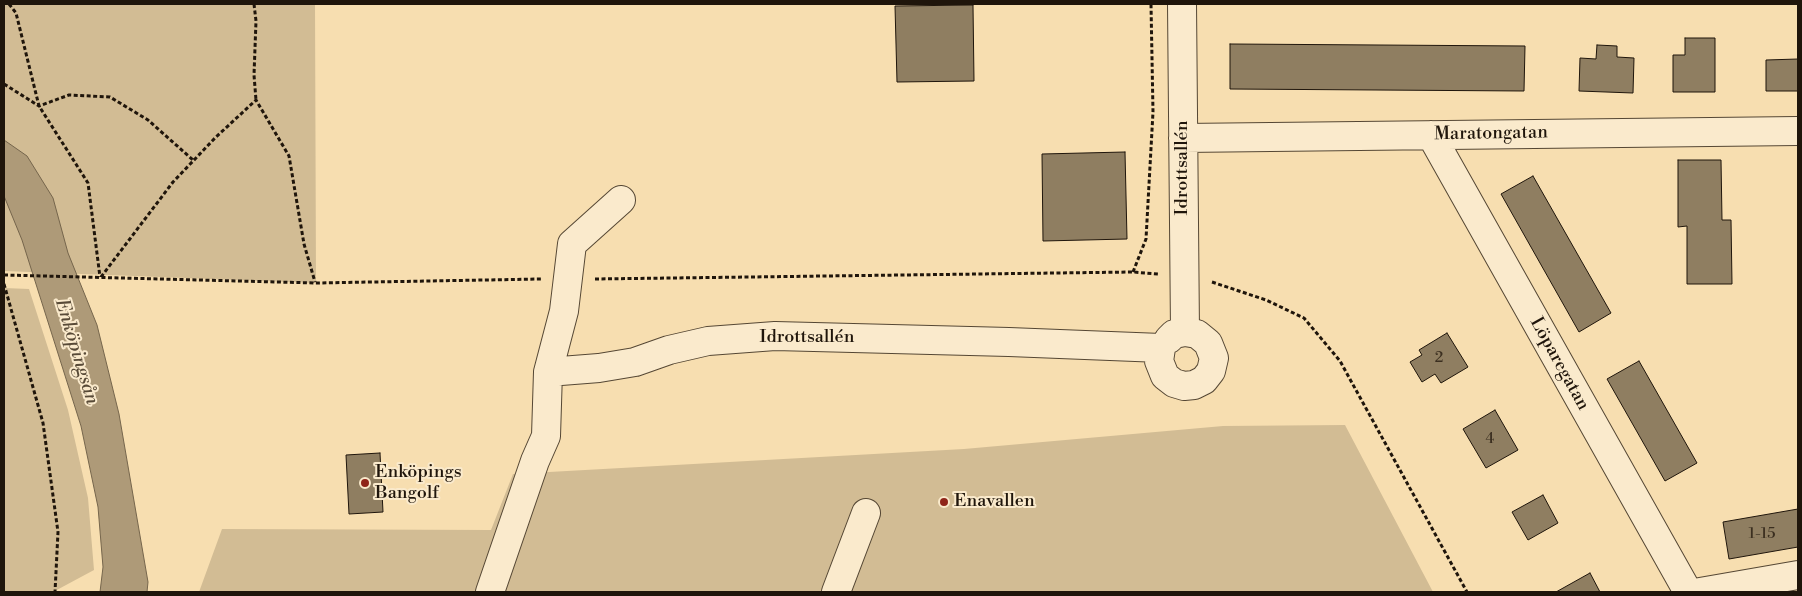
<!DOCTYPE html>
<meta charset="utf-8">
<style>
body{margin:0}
#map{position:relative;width:1802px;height:596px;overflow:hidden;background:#f7deb0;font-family:"Libre Bodoni",serif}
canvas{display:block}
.frame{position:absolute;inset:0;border:5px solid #1f150b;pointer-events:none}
</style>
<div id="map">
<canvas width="1802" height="596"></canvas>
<div class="frame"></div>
</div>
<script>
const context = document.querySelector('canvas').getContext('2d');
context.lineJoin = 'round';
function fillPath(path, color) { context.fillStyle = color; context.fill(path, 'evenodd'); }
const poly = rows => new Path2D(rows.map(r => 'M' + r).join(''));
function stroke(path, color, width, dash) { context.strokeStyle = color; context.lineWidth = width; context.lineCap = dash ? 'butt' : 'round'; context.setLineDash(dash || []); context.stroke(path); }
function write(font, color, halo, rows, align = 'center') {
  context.font = font + ' "Libre Bodoni",serif'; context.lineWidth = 4; context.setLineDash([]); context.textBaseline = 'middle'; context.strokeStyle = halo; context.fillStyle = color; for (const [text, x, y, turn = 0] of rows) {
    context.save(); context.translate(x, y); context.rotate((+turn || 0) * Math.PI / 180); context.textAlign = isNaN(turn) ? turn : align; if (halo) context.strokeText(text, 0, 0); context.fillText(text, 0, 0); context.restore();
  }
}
fillPath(poly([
 [4,4,315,4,316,283,4,271],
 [4,288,29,289,68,410,88,498,94,570,53,592,4,592],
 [1345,425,1433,592,199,592,222,529,491,530,513,474,964,449,1223,426]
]), '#d2bc94');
const water = poly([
 [4,140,27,156,53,198,68,253,97,325,119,414,148,582,147,592,100,592,103,567,98,507,81,426,22,240,4,196,4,140]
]);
fillPath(water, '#ae9a78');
stroke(water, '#75654c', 1);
const building = poly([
 [973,5,974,81,897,82,895,6,973,5],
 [1685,38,1715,38,1715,92,1673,92,1673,55,1685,55,1685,38],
 [1230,44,1525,46,1524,91,1230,89,1230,44],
 [1597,45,1617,46,1617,57,1634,58,1633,93,1579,91,1580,58,1596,59,1597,45],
 [1798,59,1798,91,1766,91,1766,60,1798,59],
 [1125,152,1127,239,1043,241,1042,154,1125,152],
 [1678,160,1721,160,1722,220,1731,220,1732,284,1687,284,1687,226,1678,227,1678,160],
 [1533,176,1611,313,1579,332,1501,194,1533,176],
 [1447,333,1468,367,1441,383,1435,374,1422,382,1410,362,1422,355,1419,350,1447,333],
 [1639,361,1697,463,1665,481,1607,379,1639,361],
 [1495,410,1518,450,1486,468,1463,429,1495,410],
 [380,453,383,512,349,514,346,455,380,453],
 [1543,495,1558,523,1528,540,1512,512,1543,495],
 [1798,509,1798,547,1729,559,1723,522,1798,509],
 [1590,573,1600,592,1556,592,1590,573]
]);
fillPath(building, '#8f7e61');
stroke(building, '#1f150b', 1);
const minor = poly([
 [1431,135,1688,592],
 [1183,138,1798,131],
 [1169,339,1174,334,1185,332,1182,4],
 [548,372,564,311,572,244,621,200],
 [490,592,535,461,546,436,548,372,599,368,635,362,669,350,708,341,775,336,1009,342,1161,348,1159,361,1165,376,1174,383,1184,386,1194,385,1204,380,1211,371,1214,358,1208,343,1197,334,1185,332],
 [836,592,866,513],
 [1700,592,1798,575]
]);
stroke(minor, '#554734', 30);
stroke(poly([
 [9,4,16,13,39,106,88,183,100,277],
 [254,4,256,21,254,75,256,100],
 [4,84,39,106,69,95,110,97,148,120,193,160],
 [1133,272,1146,239,1153,112,1151,4],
 [4,275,316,283,541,279],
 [101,277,173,182,216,137,256,100,289,156,304,244,315,282],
 [595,279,1133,272,1158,274],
 [1212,282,1266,300,1304,318,1340,361,1467,592],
 [4,284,43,423,58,532,55,592]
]), '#1f150b', 3, [4, 2.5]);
stroke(minor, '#faeacc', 28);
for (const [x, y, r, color] of [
 [365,483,5,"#8f2418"],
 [944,502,5,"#8f2418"]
]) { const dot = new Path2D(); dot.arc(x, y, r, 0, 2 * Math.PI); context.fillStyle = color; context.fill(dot); stroke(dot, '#faeacc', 2); }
write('15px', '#3b2f20', null, [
 ["2",1439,358],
 ["4",1490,439],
 ["1-15",1762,534]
]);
write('18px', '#1f150b', '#faeacc', [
 ["Maratongatan",1491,134,-1],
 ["Idrottsallén",1183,168,-90],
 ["Idrottsallén",807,338],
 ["Löparegatan",1559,364,61]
]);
write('18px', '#1f150b', '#faeacc', [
 ["Enköpings",375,473],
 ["Bangolf",375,494],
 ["Enavallen",954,502]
], 'left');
write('italic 19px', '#584a37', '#faeacc', [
 ["Enköpingsån",76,352,73]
]);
</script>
